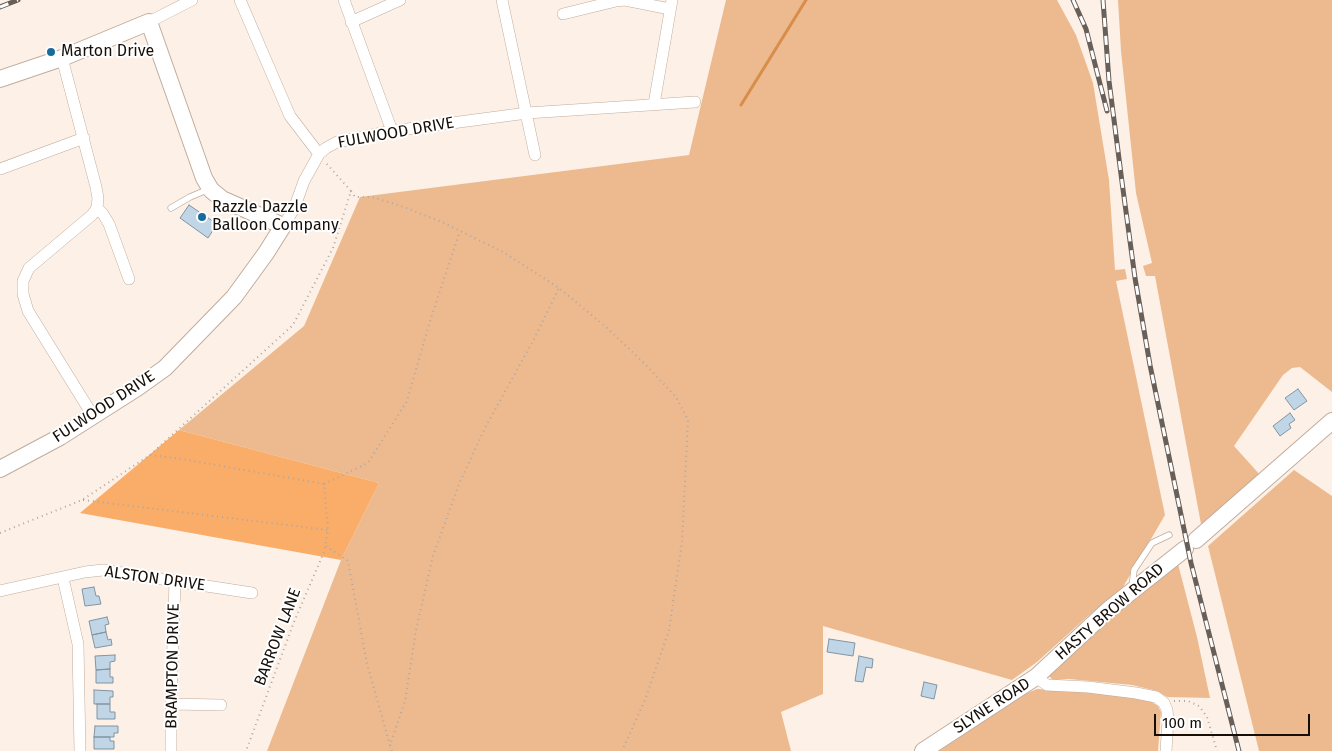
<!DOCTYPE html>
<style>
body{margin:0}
#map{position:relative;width:1332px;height:751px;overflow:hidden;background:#fdf1e7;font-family:"Fira Sans",sans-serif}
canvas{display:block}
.scale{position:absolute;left:1154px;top:714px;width:156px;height:22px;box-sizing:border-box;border:2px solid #150e09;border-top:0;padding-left:6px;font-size:15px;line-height:18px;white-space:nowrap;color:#150e09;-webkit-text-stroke:4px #fff;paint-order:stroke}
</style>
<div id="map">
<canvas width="1332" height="751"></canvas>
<div class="scale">100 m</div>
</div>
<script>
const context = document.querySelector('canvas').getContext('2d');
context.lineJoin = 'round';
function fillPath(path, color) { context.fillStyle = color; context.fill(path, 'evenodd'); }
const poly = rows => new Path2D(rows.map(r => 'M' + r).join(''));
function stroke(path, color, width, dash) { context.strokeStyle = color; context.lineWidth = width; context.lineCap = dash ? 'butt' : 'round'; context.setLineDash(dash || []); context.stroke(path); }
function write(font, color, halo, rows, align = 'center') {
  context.font = font + ' "Fira Sans",sans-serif'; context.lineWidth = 4; context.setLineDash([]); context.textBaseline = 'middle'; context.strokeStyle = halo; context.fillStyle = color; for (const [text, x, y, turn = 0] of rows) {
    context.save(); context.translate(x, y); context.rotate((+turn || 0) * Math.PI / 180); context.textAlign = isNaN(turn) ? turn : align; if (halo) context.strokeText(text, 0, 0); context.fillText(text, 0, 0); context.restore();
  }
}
fillPath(poly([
 [726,0,1057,0,1076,35,1093,83,1109,180,1115,270,1125,269,1127,279,1116,281,1165,515,1123,587,1088,616,1037,662,1012,680,823,626,823,694,781,712,791,751,267,751,341,560,379,483,179,430,304,326,360,197,689,155],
 [1118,0,1332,0,1332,392,1300,367,1292,368,1283,375,1234,446,1261,476,1201,524,1155,276,1146,276,1143,266,1152,263,1136,193,1121,51],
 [1294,470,1332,496,1332,751,1259,751,1208,546],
 [1178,564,1197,637,1210,698,1167,697,1157,691,1132,685,1069,679,1053,680,1048,675,1102,626],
 [1037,689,1109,693,1150,701,1158,706,1161,712,1158,751,939,751,1025,694]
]), '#edba8f');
fillPath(poly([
 [179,430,379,483,341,560,80,513]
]), '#f9ad69');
stroke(poly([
 [741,105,806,0]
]), '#d88e4a', 3);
const building = poly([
 [189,205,217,224,208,238,180,218,189,205],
 [1298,389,1307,401,1294,410,1285,398,1298,389],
 [1290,413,1295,420,1289,424,1291,428,1280,436,1273,426,1290,413],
 [94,587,96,596,99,596,101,604,85,606,82,589,94,587],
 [107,617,109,624,105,625,106,632,92,635,89,621,107,617],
 [106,632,108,640,111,639,112,645,95,648,92,635,106,632],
 [829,639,855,643,853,656,827,652,829,639],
 [115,655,115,661,110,662,110,669,96,670,95,656,115,655],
 [859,656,873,659,872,668,866,667,863,682,855,681,859,656],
 [110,669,110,677,113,677,113,683,96,683,96,670,110,669],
 [924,682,937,685,934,699,921,696,924,682],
 [94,690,113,691,113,697,110,697,110,704,94,704,94,690],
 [97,704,110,704,110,712,115,712,115,719,97,719,97,704],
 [95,726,118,726,118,733,114,733,114,737,94,737,95,726],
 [94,737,110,737,110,741,114,741,114,749,94,749,94,737]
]);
fillPath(building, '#c0d5e5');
stroke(building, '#8194a3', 1);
const lane = poly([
 [171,208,190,197,209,189],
 [1132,587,1134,570,1152,543,1169,535]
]);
const street = poly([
 [240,0,290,116,319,154],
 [344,0,392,131],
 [502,0,535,155],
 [563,14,616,1,625,0,670,9],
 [149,22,192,0],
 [351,22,400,0],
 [62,58,96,187,98,198,97,208,92,215,29,268,23,281,23,294,28,311,93,416],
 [654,104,672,0],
 [0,169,84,138],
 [97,208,103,214,109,224,129,279],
 [283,226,294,209,304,181,319,154,326,148,337,142,392,131,527,113,695,102],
 [63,578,78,644,80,751],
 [0,591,85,572,103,570,252,593],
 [1036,677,1047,685,1088,687,1136,693,1156,697,1164,703,1167,710,1168,720,1166,751],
 [171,704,221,705],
 [171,751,171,704,175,581]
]);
const secondary = poly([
 [0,79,62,58,149,22,204,178,211,190,222,199,283,226,266,253,234,297,165,368,137,388,60,437,0,469],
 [1196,540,1332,421],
 [923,751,1036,677,1108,610,1185,549]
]);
stroke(lane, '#c0ac9c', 7);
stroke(street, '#c0ac9c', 12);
stroke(secondary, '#c0ac9c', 18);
stroke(poly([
 [351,191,355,197,372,197,404,207,444,223,503,252,559,288,607,328,645,364,676,397,688,420,682,542,669,630,645,700,622,751],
 [150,455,182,459,324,484,328,530,324,552,294,622,246,751],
 [324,484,368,463,407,401,430,321,460,231],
 [83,500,328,530],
 [0,533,82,500,150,455,293,325,333,248,351,191,326,163],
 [326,546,348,561,367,664,390,745],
 [1174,701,1188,701,1199,706,1207,717,1217,751],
 [392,751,390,745,405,701,416,630,433,556,459,484,485,428,534,339,559,288]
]), '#b1a69e', 2, [1, 4]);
stroke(lane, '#fff', 5.5);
stroke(street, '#fff', 11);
stroke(secondary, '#fff', 16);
const rail = poly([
 [1073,0,1086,29,1107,111],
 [1103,0,1109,81,1122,182,1135,278,1150,365,1191,563,1239,751],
 [0,7,18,0]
]);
stroke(rail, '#685f59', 5);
stroke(rail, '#fff', 3, [9]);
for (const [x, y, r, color] of [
 [51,52,5,"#186b9c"],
 [202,217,5,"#186b9c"]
]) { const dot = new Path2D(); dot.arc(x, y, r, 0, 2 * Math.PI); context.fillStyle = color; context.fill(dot); stroke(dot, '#fff', 2); }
write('16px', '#150e09', '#fff', [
 ["Marton Drive",61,52],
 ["Razzle Dazzle",212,208],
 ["Balloon Company",212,226]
], 'left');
write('16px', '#150e09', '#fff', [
 ["FULWOOD DRIVE",396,133,-10],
 ["FULWOOD DRIVE",104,407,-33],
 ["ALSTON DRIVE",155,579,8],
 ["HASTY BROW ROAD",1110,612,-41],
 ["BARROW LANE",278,637,-69],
 ["BRAMPTON DRIVE",173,666,-89],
 ["SLYNE ROAD",992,706,-33]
]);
</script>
